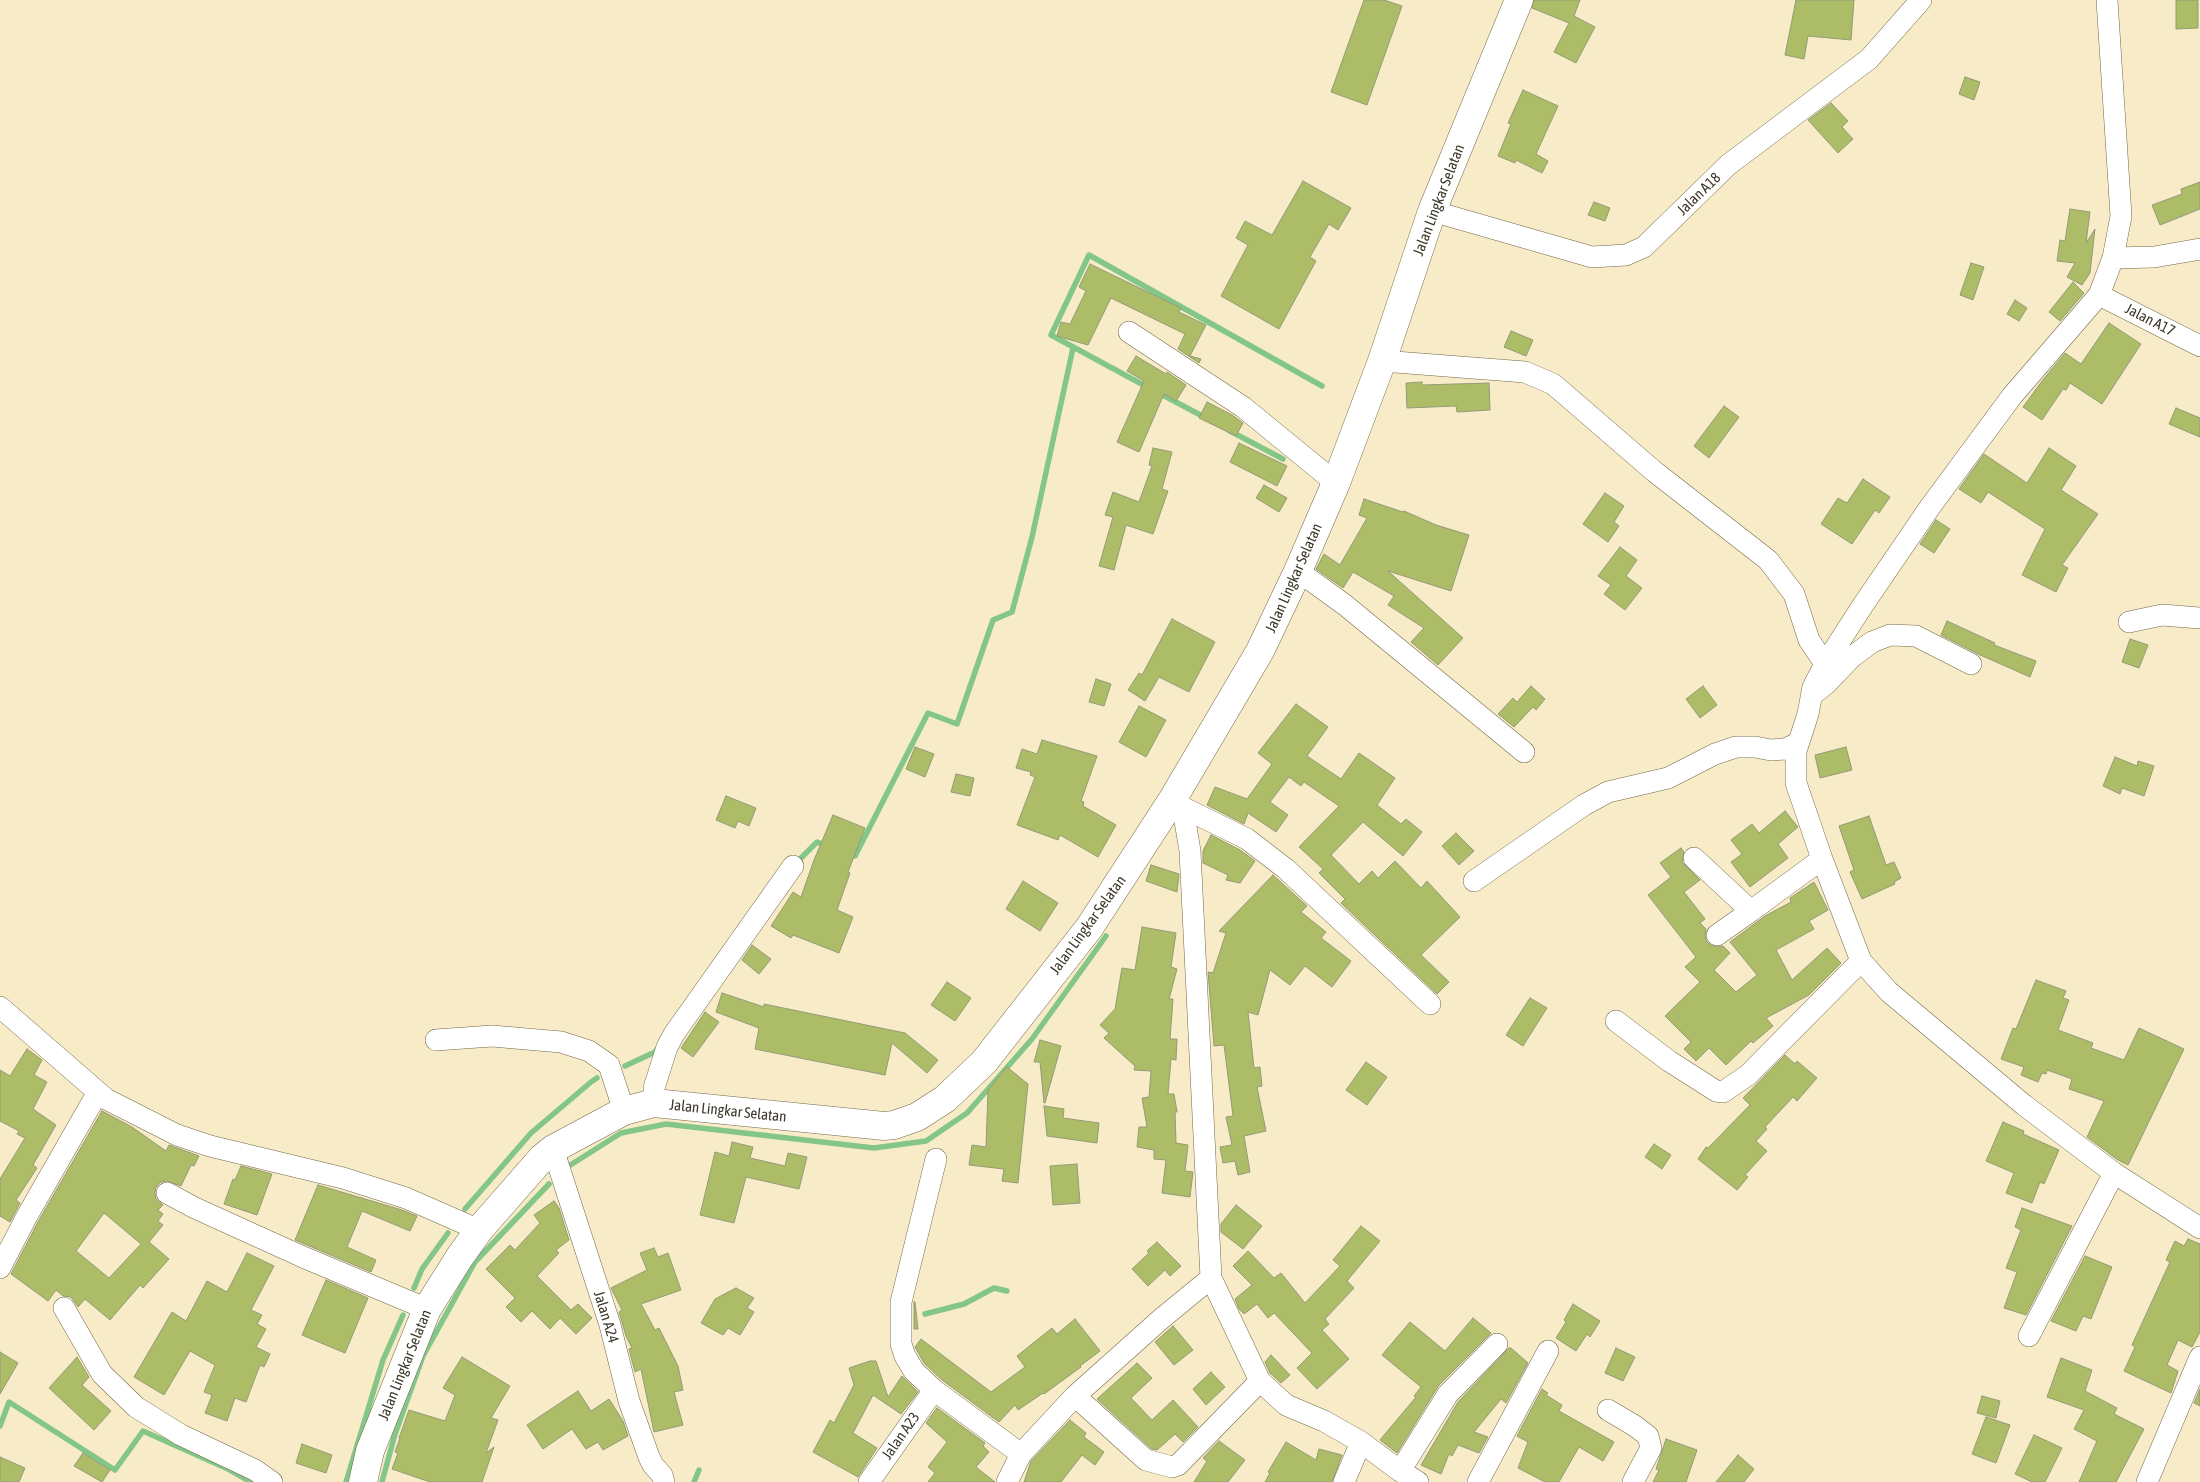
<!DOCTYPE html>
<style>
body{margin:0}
canvas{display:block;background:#f8ebc7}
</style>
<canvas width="2200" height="1482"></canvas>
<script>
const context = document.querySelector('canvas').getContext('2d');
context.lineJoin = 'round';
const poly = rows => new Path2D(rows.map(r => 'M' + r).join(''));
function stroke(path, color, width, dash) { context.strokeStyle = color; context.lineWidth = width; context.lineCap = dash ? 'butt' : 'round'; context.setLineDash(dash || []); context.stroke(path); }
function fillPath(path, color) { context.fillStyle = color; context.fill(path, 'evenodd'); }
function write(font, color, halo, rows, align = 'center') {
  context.font = font + ' "Asap Condensed",sans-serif'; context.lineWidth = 4; context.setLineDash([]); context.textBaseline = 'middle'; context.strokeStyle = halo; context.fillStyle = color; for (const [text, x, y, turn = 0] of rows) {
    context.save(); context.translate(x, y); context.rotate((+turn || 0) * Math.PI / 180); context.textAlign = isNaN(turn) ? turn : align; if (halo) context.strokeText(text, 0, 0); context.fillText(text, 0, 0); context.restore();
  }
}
stroke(poly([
 [1149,388,1051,335,1089,255,1322,386],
 [1157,392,1206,418],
 [1230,431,1283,459],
 [848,853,855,856,928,713,957,724,993,620,1012,612,1032,537,1073,348],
 [796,863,817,842,827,846],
 [625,1066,655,1052,658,1048],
 [564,1169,621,1133,666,1124,874,1148,926,1141,967,1113,1032,1039,1106,936],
 [465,1209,531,1133,591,1082,597,1078],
 [414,1288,422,1269,448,1233],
 [925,1314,964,1304,994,1288,1007,1291],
 [0,1426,9,1402,115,1470,143,1431,228,1469,251,1482],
 [346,1482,383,1360,403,1315],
 [382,1482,395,1434,423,1356,475,1262,549,1184],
 [694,1482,699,1470]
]), '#84c687', 5.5);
const building = poly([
 [1364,0,1384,0,1402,6,1367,105,1331,92,1364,0],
 [1534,0,1580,0,1574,16,1595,27,1576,63,1554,52,1569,23,1532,8,1534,0],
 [1796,0,1854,0,1851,40,1808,36,1804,59,1785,55,1796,0],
 [2176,0,2198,0,2198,28,2176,29,2176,0],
 [1965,77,1980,82,1974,100,1959,94,1965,77],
 [1523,90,1558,106,1536,154,1548,161,1542,173,1516,160,1515,163,1498,156,1511,124,1508,123,1523,90],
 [1831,103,1848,121,1842,127,1853,139,1838,153,1808,120,1831,103],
 [1303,181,1351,208,1338,230,1329,224,1310,257,1316,261,1279,329,1221,296,1248,245,1236,238,1245,221,1272,235,1303,181],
 [2200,182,2200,209,2160,225,2152,205,2182,194,2181,189,2200,182],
 [1594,202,1610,208,1605,221,1588,215,1594,202],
 [2070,209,2090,212,2086,243,2095,229,2090,273,2082,285,2067,277,2075,263,2057,261,2060,240,2065,241,2070,209],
 [1971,263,1984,267,1973,300,1960,295,1971,263],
 [1090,264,1181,308,1179,312,1206,325,1190,356,1201,359,1199,363,1178,349,1185,334,1111,298,1088,345,1057,336,1061,322,1070,324,1086,291,1079,287,1090,264],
 [2073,282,2084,293,2060,321,2049,312,2073,282],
 [2015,300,2027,308,2019,321,2007,314,2015,300],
 [2109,323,2141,344,2102,404,2070,383,2066,390,2063,389,2042,420,2023,407,2042,381,2065,353,2081,364,2109,323],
 [1511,331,1533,340,1526,356,1504,347,1511,331],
 [1136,356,1166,374,1167,372,1186,385,1176,401,1164,394,1139,452,1117,442,1144,381,1127,371,1136,356],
 [1422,382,1422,385,1489,383,1490,410,1457,412,1456,406,1407,408,1406,383,1422,382],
 [1207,402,1232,415,1243,423,1236,436,1199,418,1207,402],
 [1724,406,1739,417,1709,458,1694,446,1724,406],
 [2176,408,2200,418,2200,437,2169,424,2176,408],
 [1239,443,1287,466,1277,486,1230,462,1239,443],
 [1153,448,1172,452,1162,489,1168,491,1153,534,1126,525,1114,570,1099,566,1113,517,1105,515,1113,492,1139,502,1152,466,1149,465,1153,448],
 [2049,448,2076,466,2061,490,2098,514,2062,565,2068,568,2056,592,2022,575,2045,529,1988,492,1981,503,1959,489,1984,454,2027,483,2049,448],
 [1863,479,1890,497,1879,513,1875,510,1852,544,1821,524,1838,498,1847,503,1863,479],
 [1264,485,1287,498,1279,512,1256,498,1264,485],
 [1605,493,1624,506,1614,522,1619,526,1608,542,1583,524,1605,493],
 [1364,499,1403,512,1404,511,1436,525,1469,535,1451,591,1388,571,1463,638,1438,665,1411,642,1424,628,1388,605,1394,596,1353,572,1343,588,1316,569,1324,554,1340,565,1367,518,1359,515,1364,499],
 [1936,520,1950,529,1934,553,1920,544,1936,520],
 [1620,547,1637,560,1626,576,1642,588,1625,610,1604,594,1611,585,1598,576,1620,547],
 [1172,619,1215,642,1189,692,1159,677,1145,701,1128,690,1139,673,1142,675,1172,619],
 [1947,621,1995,643,1994,645,2036,661,2030,677,1978,654,1941,635,1947,621],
 [2130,639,2148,645,2139,668,2122,662,2130,639],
 [1096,679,1111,684,1104,706,1089,702,1096,679],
 [1531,686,1545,699,1536,710,1533,707,1514,727,1498,714,1513,698,1517,702,1531,686],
 [1703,686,1717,705,1700,718,1686,699,1703,686],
 [1296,704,1328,727,1307,756,1341,779,1359,753,1395,778,1377,805,1401,824,1406,819,1422,832,1403,856,1363,822,1331,855,1359,884,1372,871,1378,878,1395,861,1421,888,1427,881,1460,917,1421,955,1449,982,1437,994,1341,903,1345,899,1319,873,1323,869,1299,847,1339,806,1304,782,1301,786,1289,777,1270,802,1288,815,1276,832,1248,813,1244,824,1207,805,1215,787,1247,799,1272,764,1258,753,1296,704],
 [1139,706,1166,720,1146,757,1119,742,1139,706],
 [1042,740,1097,756,1081,801,1084,802,1083,806,1116,825,1098,857,1060,835,1058,840,1017,825,1035,777,1030,775,1031,772,1016,768,1022,749,1037,754,1042,740],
 [915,747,934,754,925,777,906,769,915,747],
 [1846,747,1852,770,1820,778,1815,755,1846,747],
 [2115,757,2137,766,2138,761,2154,766,2144,796,2122,788,2120,794,2103,786,2115,757],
 [956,774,974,778,970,796,951,792,956,774],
 [726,796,756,808,749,826,738,821,735,828,716,820,726,796],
 [1785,811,1798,827,1778,844,1788,858,1750,887,1731,862,1742,854,1731,840,1752,824,1759,833,1785,811],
 [833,815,865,828,848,872,850,873,837,910,853,917,839,953,793,935,791,938,771,926,793,892,801,897,814,860,833,815],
 [1869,816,1886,865,1894,862,1901,878,1894,882,1895,884,1862,899,1850,872,1854,870,1839,826,1869,816],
 [1456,833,1474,851,1459,865,1442,846,1456,833],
 [1211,835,1240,850,1255,861,1240,883,1226,880,1228,875,1203,863,1203,851,1211,835],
 [1681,848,1684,852,1682,862,1700,880,1684,892,1705,919,1700,923,1706,929,1705,936,1707,942,1712,946,1723,946,1730,953,1714,970,1736,992,1757,975,1730,942,1765,916,1791,902,1790,898,1814,882,1828,910,1809,921,1814,929,1776,950,1792,980,1827,948,1841,963,1809,995,1766,1018,1773,1026,1753,1043,1751,1041,1726,1065,1709,1048,1696,1061,1684,1049,1691,1042,1665,1016,1700,982,1685,967,1696,957,1648,895,1671,877,1660,863,1681,848],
 [1151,865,1179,874,1177,892,1146,881,1151,865],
 [1273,875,1307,906,1301,912,1326,932,1321,938,1351,961,1332,987,1305,966,1290,985,1270,970,1258,1015,1248,1012,1254,1068,1260,1067,1262,1086,1257,1087,1266,1131,1244,1136,1250,1172,1238,1175,1235,1161,1223,1163,1220,1147,1232,1145,1226,1117,1233,1116,1224,1045,1214,1046,1208,972,1213,973,1226,933,1219,931,1273,875],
 [1023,881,1058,903,1040,931,1006,909,1023,881],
 [1142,927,1176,933,1171,967,1177,969,1169,999,1173,999,1170,1039,1177,1039,1176,1060,1171,1059,1168,1094,1174,1094,1177,1112,1175,1112,1176,1143,1188,1145,1185,1171,1193,1172,1190,1197,1162,1193,1166,1160,1154,1159,1154,1150,1137,1147,1139,1127,1147,1127,1142,1098,1149,1097,1151,1071,1134,1070,1135,1066,1104,1038,1109,1033,1100,1025,1115,1009,1122,968,1135,970,1142,927],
 [752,945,771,959,759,974,742,960,752,945],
 [2036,980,2066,991,2063,998,2069,1000,2058,1030,2093,1043,2091,1048,2124,1060,2139,1028,2184,1049,2128,1165,2118,1160,2087,1137,2104,1101,2069,1089,2072,1079,2047,1070,2046,1074,2042,1073,2038,1082,2021,1075,2024,1067,2001,1059,2013,1028,2016,1029,2036,980],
 [947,982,971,998,955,1021,931,1005,947,982],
 [722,993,764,1007,764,1004,905,1033,938,1060,927,1073,892,1043,885,1075,755,1049,759,1028,716,1012,722,993],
 [1530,998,1547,1008,1523,1046,1506,1035,1530,998],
 [705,1012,719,1022,693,1057,681,1048,705,1012],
 [1040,1040,1061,1046,1045,1103,1044,1103,1040,1062,1034,1062,1040,1040],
 [27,1049,42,1060,34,1075,47,1082,33,1109,56,1125,33,1165,37,1168,16,1200,20,1203,10,1222,0,1216,0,1179,25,1138,17,1134,19,1131,0,1121,0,1070,10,1076,27,1049],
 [1785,1055,1795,1064,1797,1061,1817,1078,1797,1101,1793,1097,1765,1127,1767,1129,1756,1141,1767,1151,1745,1175,1748,1177,1737,1190,1698,1159,1706,1147,1708,1148,1750,1105,1743,1098,1785,1055],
 [1366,1062,1387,1077,1367,1105,1346,1090,1366,1062],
 [1007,1067,1028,1084,1018,1183,1002,1181,1004,1169,969,1165,972,1145,986,1147,988,1090,1007,1067],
 [1044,1106,1064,1109,1063,1118,1099,1123,1097,1143,1047,1136,1044,1106],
 [102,1111,132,1127,166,1151,169,1145,199,1156,194,1166,191,1165,181,1186,167,1181,161,1182,156,1187,155,1193,156,1199,163,1205,158,1210,163,1214,158,1221,163,1225,149,1242,169,1259,143,1288,140,1285,110,1320,85,1299,78,1307,71,1297,63,1296,56,1290,48,1301,11,1274,38,1222,102,1111],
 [104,1213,141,1244,109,1278,76,1251,104,1213],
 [2003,1122,2024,1131,2023,1134,2059,1150,2044,1184,2040,1182,2032,1203,2006,1193,2014,1173,1986,1161,2003,1122],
 [732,1142,753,1147,750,1158,785,1166,788,1153,807,1157,799,1189,746,1177,734,1223,700,1215,715,1152,729,1156,732,1142],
 [1654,1144,1671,1155,1662,1169,1645,1157,1654,1144],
 [1077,1164,1080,1203,1053,1205,1050,1166,1077,1164],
 [241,1166,272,1174,257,1215,224,1204,233,1179,235,1180,241,1166],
 [318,1185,402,1210,417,1216,410,1231,362,1211,347,1247,376,1260,371,1272,295,1240,318,1185],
 [554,1201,559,1208,569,1240,556,1250,559,1253,537,1276,571,1310,578,1304,592,1318,576,1334,560,1318,550,1329,532,1311,521,1322,506,1307,515,1298,486,1269,510,1245,515,1250,540,1223,534,1215,554,1201],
 [1236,1205,1262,1226,1243,1249,1221,1232,1221,1224,1236,1205],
 [2022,1208,2072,1226,2026,1315,2004,1308,2017,1272,2006,1268,2021,1230,2015,1227,2022,1208],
 [1361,1226,1380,1241,1347,1281,1354,1288,1325,1319,1329,1324,1322,1330,1349,1359,1317,1389,1297,1368,1312,1353,1274,1313,1268,1318,1257,1304,1244,1314,1239,1309,1235,1299,1252,1285,1233,1266,1248,1251,1274,1278,1281,1273,1305,1303,1340,1266,1333,1260,1361,1226],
 [2188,1239,2200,1244,2200,1332,2192,1347,2178,1340,2167,1365,2178,1371,2171,1393,2124,1371,2135,1347,2132,1345,2170,1262,2166,1260,2175,1241,2184,1246,2188,1239],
 [1157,1242,1181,1266,1170,1276,1165,1270,1148,1286,1132,1269,1149,1253,1147,1251,1157,1242],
 [654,1248,658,1257,668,1253,681,1290,641,1304,655,1330,659,1328,678,1366,683,1390,674,1392,683,1425,654,1432,641,1369,635,1372,629,1349,632,1348,626,1336,619,1312,622,1310,611,1288,647,1270,640,1253,654,1248],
 [247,1253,274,1266,251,1310,262,1315,257,1324,266,1329,256,1347,270,1354,264,1367,260,1365,246,1402,235,1398,227,1421,205,1413,212,1395,204,1392,215,1365,190,1351,164,1395,134,1377,172,1312,186,1321,207,1281,227,1292,247,1253],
 [2085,1256,2112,1267,2091,1319,2083,1316,2076,1331,2051,1321,2085,1256],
 [326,1280,368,1298,345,1353,302,1335,326,1280],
 [736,1288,754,1298,747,1308,754,1312,740,1335,728,1328,723,1335,701,1323,715,1299,736,1288],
 [914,1302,915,1302,918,1329,914,1329,914,1302],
 [1573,1304,1600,1321,1590,1337,1587,1334,1576,1351,1556,1338,1566,1322,1564,1320,1573,1304],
 [1473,1318,1491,1333,1439,1385,1397,1453,1380,1440,1416,1397,1414,1396,1421,1387,1382,1355,1410,1322,1445,1351,1473,1318],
 [1075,1319,1100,1351,1080,1366,1081,1367,1044,1394,1043,1393,1018,1410,1015,1405,999,1422,942,1380,924,1363,915,1347,921,1339,991,1392,1025,1367,1017,1356,1052,1328,1057,1334,1075,1319],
 [1173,1326,1193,1350,1174,1365,1155,1342,1173,1326],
 [1509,1348,1511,1348,1528,1363,1506,1403,1501,1399,1474,1432,1488,1437,1479,1453,1458,1445,1452,1456,1449,1454,1441,1474,1421,1465,1458,1402,1509,1348],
 [1616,1348,1635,1357,1623,1381,1605,1373,1616,1348],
 [0,1352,18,1363,0,1394,0,1352],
 [1271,1355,1290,1375,1281,1383,1270,1373,1265,1362,1271,1355],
 [77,1357,89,1377,82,1385,111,1411,94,1430,49,1388,77,1357],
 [462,1357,510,1386,491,1418,498,1420,486,1453,494,1447,482,1482,430,1482,392,1469,398,1453,395,1452,400,1438,399,1438,409,1410,445,1421,455,1395,443,1388,462,1357],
 [2061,1358,2092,1370,2085,1391,2117,1408,2114,1414,2144,1429,2116,1482,2079,1482,2097,1441,2074,1429,2084,1410,2047,1397,2061,1358],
 [870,1361,876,1361,888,1397,902,1376,918,1392,901,1414,873,1395,853,1433,877,1448,858,1477,813,1452,830,1420,834,1423,854,1385,849,1368,870,1361],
 [1137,1363,1152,1378,1131,1398,1152,1420,1173,1400,1198,1427,1183,1442,1175,1434,1157,1450,1152,1449,1097,1399,1137,1363],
 [1211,1372,1225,1387,1206,1405,1193,1389,1211,1372],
 [1542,1389,1548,1393,1546,1395,1562,1405,1559,1411,1614,1442,1603,1461,1579,1447,1559,1482,1545,1482,1518,1468,1528,1442,1517,1436,1542,1389],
 [2200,1389,2200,1406,2194,1403,2200,1389],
 [578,1391,591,1411,609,1399,623,1421,628,1436,603,1450,598,1442,586,1449,572,1429,543,1449,527,1425,578,1391],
 [1982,1396,2000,1401,1996,1418,1977,1413,1982,1396],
 [937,1408,985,1443,983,1446,989,1452,976,1467,995,1482,928,1482,935,1473,928,1467,947,1442,926,1423,937,1408],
 [1986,1417,2010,1425,1996,1463,1972,1454,1986,1417],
 [1070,1420,1086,1433,1084,1437,1104,1452,1095,1465,1082,1455,1061,1482,1024,1482,1031,1461,1070,1420],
 [2034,1435,2062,1448,2045,1482,2032,1482,2015,1474,2034,1435],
 [1666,1439,1697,1450,1686,1482,1653,1482,1659,1470,1656,1469,1666,1439],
 [1219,1441,1245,1460,1228,1482,1194,1482,1207,1461,1203,1458,1219,1441],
 [1286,1442,1316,1460,1319,1449,1342,1455,1332,1482,1265,1482,1270,1473,1268,1472,1286,1442],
 [302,1444,332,1455,326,1473,296,1463,302,1444],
 [83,1453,110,1470,102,1482,74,1466,83,1453],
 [1738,1455,1754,1469,1744,1482,1716,1482,1738,1455],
 [0,1457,25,1468,19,1482,0,1482,0,1457]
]);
fillPath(building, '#acbc67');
stroke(building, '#939b78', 1);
const minor = poly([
 [1432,211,1592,257,1626,255,1644,247,1728,165,1869,59,1921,0],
 [2113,258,2154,257,2200,249],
 [2099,295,2200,346],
 [1129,332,1243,407,1336,483],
 [1382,361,1525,372,1553,384,1655,472,1768,560,1794,594,1809,640,1825,664,1863,605,1930,507,2012,396,2099,295,2113,258,2121,216,2107,0],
 [1298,571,1345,605,1524,752],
 [2129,622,2162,615,2200,618],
 [1825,664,1813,687,1808,714,1796,751,1796,783,1822,859,1861,961,1889,992,2024,1105,2114,1173,2200,1228],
 [1816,692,1827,683,1852,657,1872,642,1890,635,1916,636,1971,664],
 [1174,803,1247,839,1286,869,1430,1004],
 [1183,809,1190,851,1211,1278,1260,1381,1286,1405,1324,1421,1361,1442,1400,1471,1418,1482],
 [1694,858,1751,911,1822,859],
 [1474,881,1584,805,1608,792,1668,778,1715,754,1736,747,1755,747,1771,750,1785,749,1798,743],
 [1717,935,1751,911],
 [0,1007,106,1099,177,1135,210,1146,343,1178,406,1198,479,1230],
 [1616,1021,1669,1061,1716,1091,1723,1092,1748,1075,1861,961],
 [436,1040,492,1036,561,1042,589,1051,609,1065,624,1111],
 [654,1103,654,1088,667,1047,674,1034,793,866],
 [553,1149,610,1325,629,1401,649,1457,653,1465,662,1475,664,1482],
 [936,1159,901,1302,901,1344,905,1356,914,1371,934,1390,1021,1454],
 [167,1193,195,1208,303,1257,427,1309],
 [0,1268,27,1216,98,1092],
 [64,1308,102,1374,136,1407,181,1435,255,1470,272,1482],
 [2029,1336,2114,1173],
 [1075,1396,1146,1460,1172,1467,1178,1465,1260,1381],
 [1608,1410,1635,1426,1648,1436,1651,1448,1633,1482],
 [1400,1471,1448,1394,1497,1344],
 [869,1482,934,1390],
 [1007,1482,1021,1454,1075,1396,1161,1319,1211,1278],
 [1344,1482,1361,1442],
 [1478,1482,1548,1351],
 [2147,1482,2200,1357]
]);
const highway = poly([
 [363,1482,370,1451,427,1309,459,1258,479,1230,542,1158,553,1149,624,1111,654,1103,884,1126,894,1125,917,1117,945,1099,984,1062,1089,928,1171,802,1260,651,1298,571,1336,483,1382,361,1432,211,1519,0]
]);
stroke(minor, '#746848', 22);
stroke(highway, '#746848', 29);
stroke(minor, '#fff', 21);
stroke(highway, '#fff', 28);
write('15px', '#3c3729', '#fff', [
 ["Jalan A18",1699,194,-44],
 ["Jalan Lingkar Selatan",1439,200,-69],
 ["Jalan A17",2150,320,27],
 ["Jalan Lingkar Selatan",1294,578,-66],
 ["Jalan Lingkar Selatan",1088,925,-54],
 ["Jalan Lingkar Selatan",728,1111,6],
 ["Jalan A24",606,1317,73],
 ["Jalan Lingkar Selatan",405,1365,-68],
 ["Jalan A23",901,1436,-55]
]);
</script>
